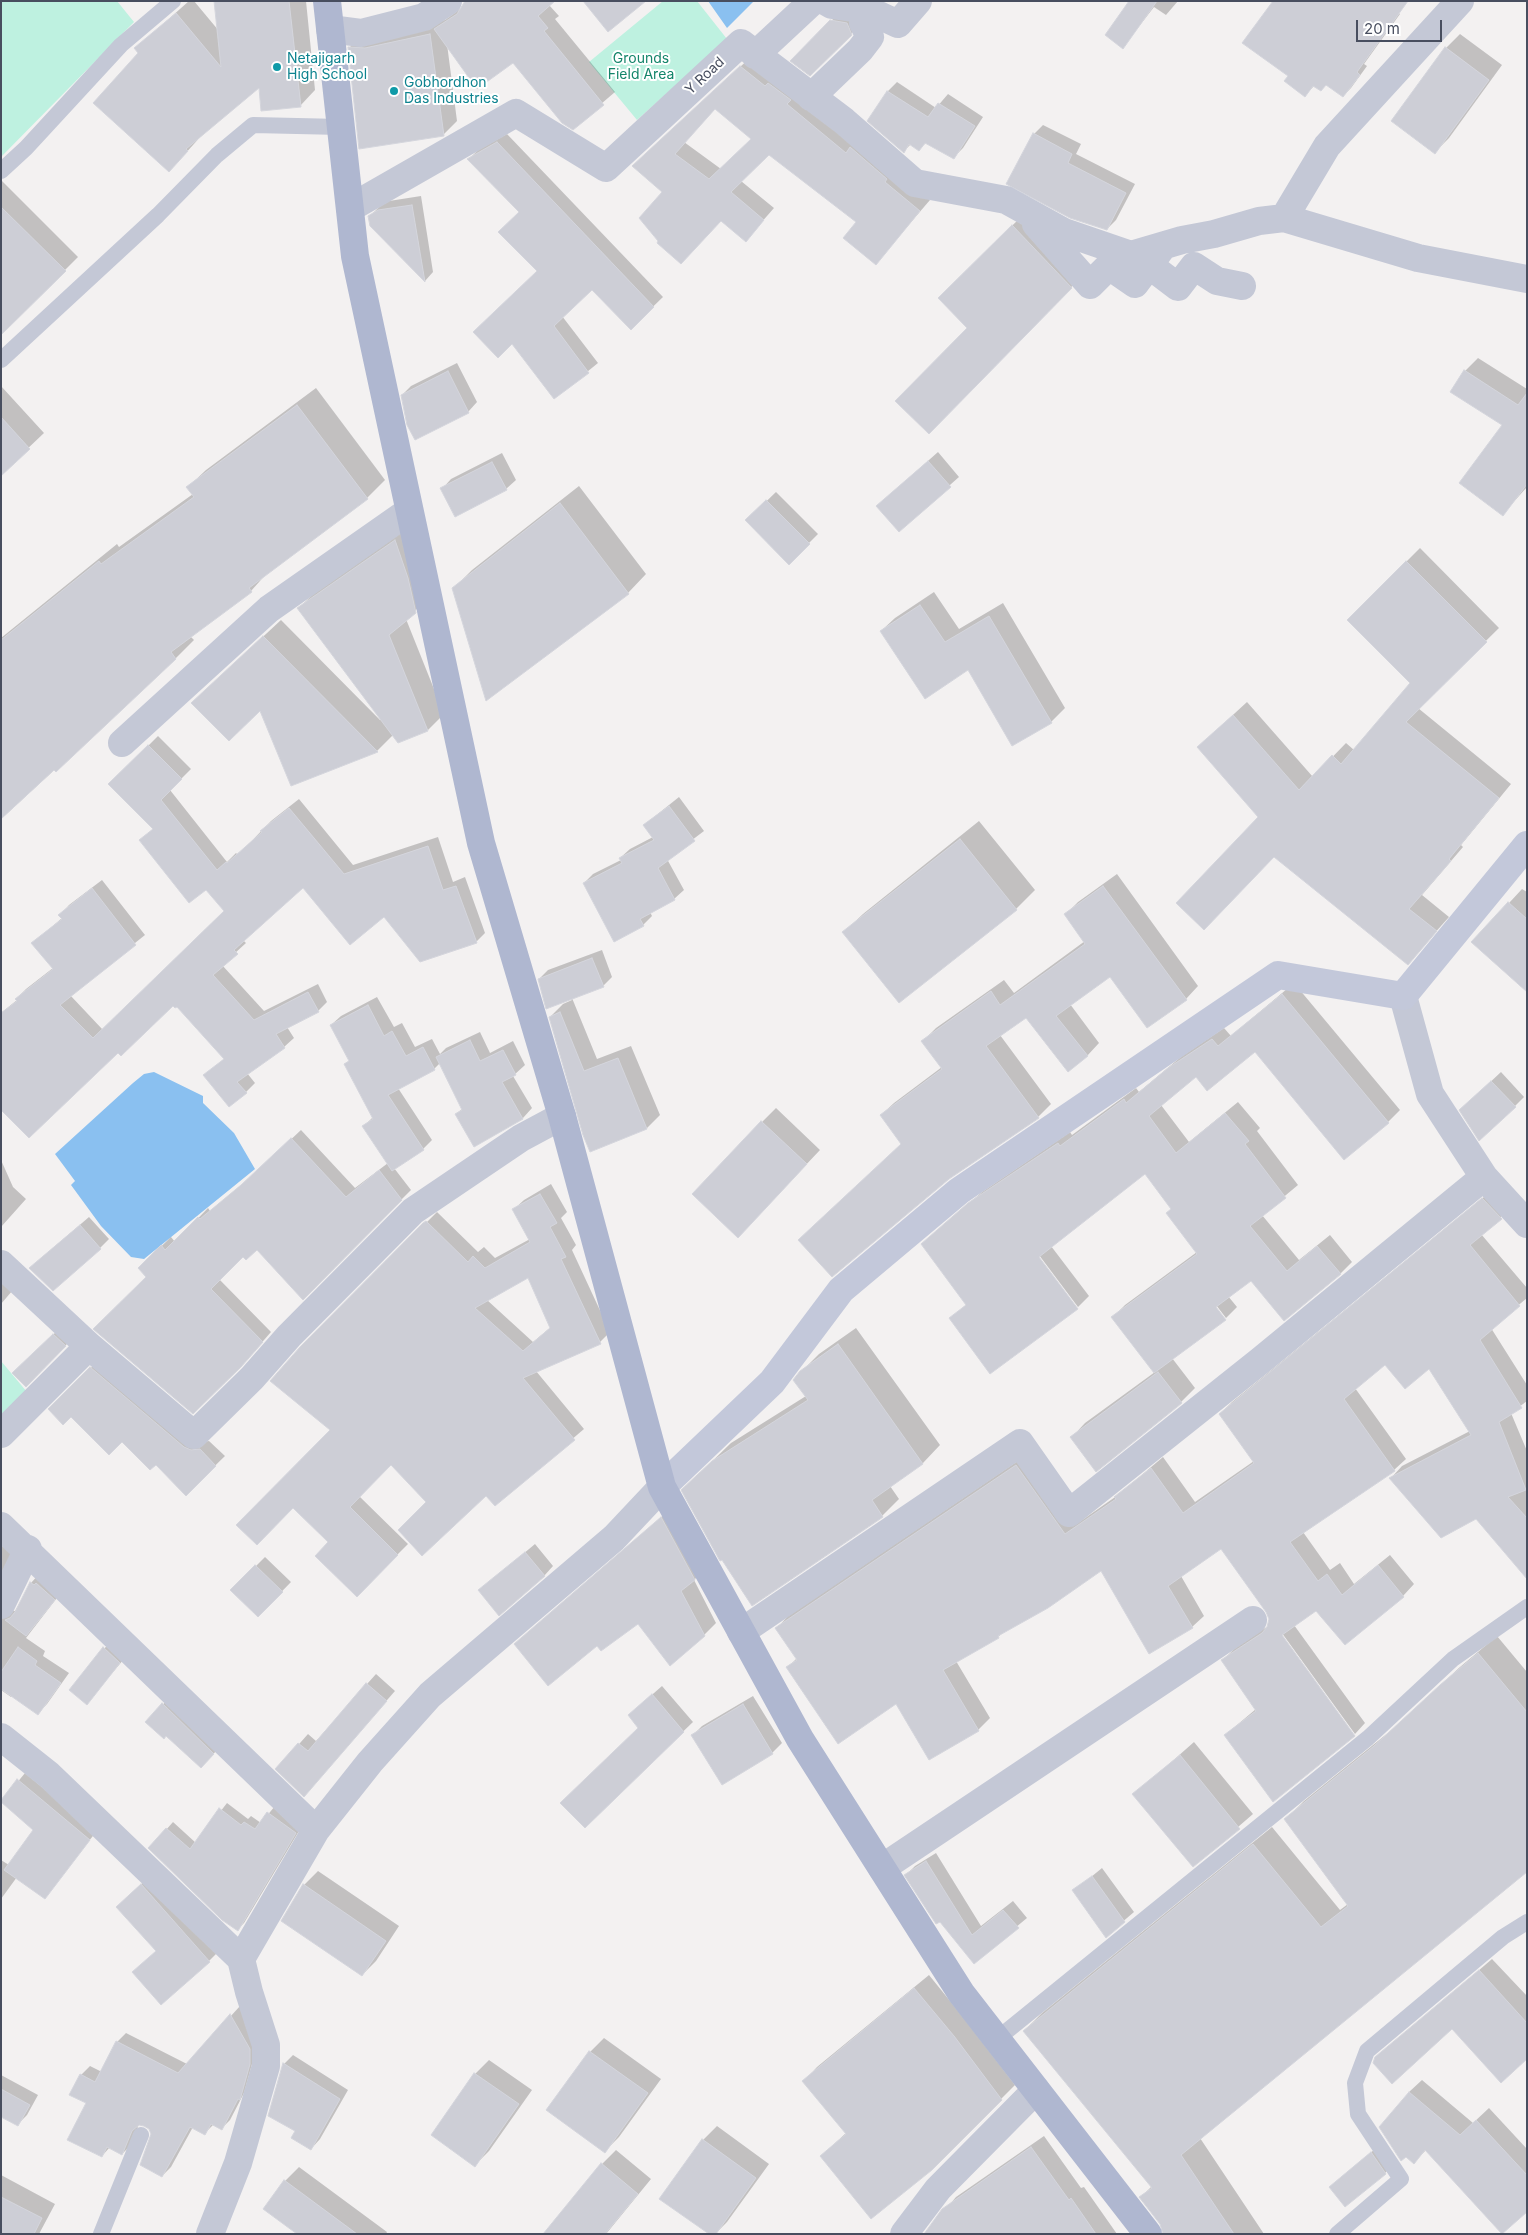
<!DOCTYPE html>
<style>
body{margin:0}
#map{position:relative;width:1528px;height:2235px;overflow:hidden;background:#f3f1f1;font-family:Inter,sans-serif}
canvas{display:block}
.frame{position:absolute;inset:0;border:2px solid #484e5f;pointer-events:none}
.scale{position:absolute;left:1356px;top:20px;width:86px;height:22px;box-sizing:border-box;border:2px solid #484e5f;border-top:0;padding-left:6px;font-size:15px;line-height:18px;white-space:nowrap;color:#484e5f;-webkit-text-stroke:4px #fff;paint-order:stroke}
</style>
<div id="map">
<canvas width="1528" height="2235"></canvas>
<div class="frame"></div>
<div class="scale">20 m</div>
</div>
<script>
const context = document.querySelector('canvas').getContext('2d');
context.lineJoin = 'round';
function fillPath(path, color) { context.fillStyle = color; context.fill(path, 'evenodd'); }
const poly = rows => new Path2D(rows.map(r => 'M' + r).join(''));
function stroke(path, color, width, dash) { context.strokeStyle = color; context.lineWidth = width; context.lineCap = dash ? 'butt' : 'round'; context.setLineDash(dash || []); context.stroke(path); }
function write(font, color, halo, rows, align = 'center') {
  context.font = font + ' Inter,sans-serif'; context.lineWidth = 4; context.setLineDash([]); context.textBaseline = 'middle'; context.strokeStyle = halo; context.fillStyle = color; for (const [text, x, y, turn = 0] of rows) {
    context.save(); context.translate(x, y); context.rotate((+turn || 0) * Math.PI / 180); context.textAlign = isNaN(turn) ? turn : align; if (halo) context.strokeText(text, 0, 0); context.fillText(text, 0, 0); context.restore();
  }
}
fillPath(poly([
 [1,1,117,1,134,22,1,157],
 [663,1,697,1,727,39,637,120,589,62],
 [1,1361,32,1398,1,1429]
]), '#bef1e0');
fillPath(poly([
 [708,1,754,1,727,28],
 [154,1072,203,1096,203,1103,234,1133,255,1169,144,1259,131,1257,101,1226,71,1185,75,1181,55,1154,133,1083,144,1074]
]), '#8ac0f0');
fillPath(poly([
 [189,1,194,1,219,31,216,1,306,1,315,90,300,106,260,86,202,135,184,155,140,53,136,48],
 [1131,1,1178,1,1166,15,1154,7,1123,47],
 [1381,1,1400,14,1364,64,1367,66,1351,88,1343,96,1327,84,1315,85,1305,95,1290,75],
 [549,5,559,16,555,19,615,92,573,128,513,61,447,44,457,121,443,135,349,48,363,34,380,35,445,20,463,7],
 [840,12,860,25,810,74,792,61],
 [1460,34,1502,65,1449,138,1435,152,1446,48],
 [752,56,930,200,876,263,857,222,769,153,741,181,774,208,746,240,721,220,664,192,644,155],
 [716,108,753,139,721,169,684,142],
 [897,82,936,108,948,94,983,117,963,148,954,157,926,143,919,149,911,144,904,151,888,91],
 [1043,125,1081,144,1076,154,1135,184,1116,220,1107,229,1034,134],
 [507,134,663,297,631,328,592,288,562,316,598,363,555,398,539,271,520,212,469,159,478,150],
 [1,180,78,257,1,334],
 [421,196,433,272,425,281,370,216,379,207,389,201],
 [1026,212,1085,273,929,432,968,328,939,298],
 [1478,358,1527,389,1527,487,1502,515,1504,425,1465,371],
 [457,363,477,402,468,412,402,395,411,386],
 [1,386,44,433,1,474],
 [316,388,385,480,367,498,268,572,251,591,190,636,194,640,176,658,1,819,1,638,117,544,119,547,193,494,188,487,206,470],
 [938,452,959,477,899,530,877,506],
 [502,453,516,480,506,489,442,489,451,479],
 [579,486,646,574,628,593,453,589,472,570],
 [776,492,818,534,789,563,747,520],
 [412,524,432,595,406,619,444,714,428,730,393,735,377,751,292,785,261,708,210,686,281,620,380,720,381,719,299,608,315,592],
 [1420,548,1499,628,1418,708,1511,784,1461,845,1463,847,1422,895,1449,917,1408,963,1260,817,1198,747,1247,702,1313,777,1346,743,1354,750,1412,683,1348,620],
 [934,592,959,629,1003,603,1065,708,1051,722,968,669,881,631,895,618],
 [158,736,191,769,170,790,227,862,236,853,238,855,271,821,299,799,353,865,438,837,453,882,465,877,485,933,476,942,385,916,303,886,243,940,246,943,222,965,264,1011,318,984,327,1002,318,1011,287,1027,294,1038,284,1047,247,1073,255,1083,246,1092,205,1076,225,1058,177,1005,173,1004,118,1051,1,1079,1,1013,17,1000,16,999,26,989,53,968,33,943,62,918,60,915,69,905,102,880,145,935,70,995,103,1030,225,910,206,888,141,840,154,828,110,784],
 [679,797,704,831,667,859,684,890,674,899,650,912,652,916,643,925,584,883,593,874,621,860,620,858,630,849,653,837,644,825],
 [979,821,1035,890,1016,909,899,1001,844,932,863,914],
 [1117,874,1198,986,1186,999,1110,975,1070,1004,1099,1043,1087,1056,1026,1016,1000,1035,1051,1104,1038,1117,903,1144,881,1115,894,1103,942,1067,923,1041,936,1028,1004,980,1014,993,1085,941,1065,915,1078,902],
 [1522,889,1527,892,1527,990,1473,942],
 [602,950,612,977,603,986,572,998,597,1059,631,1046,660,1115,647,1128,591,1151,550,1017,563,1004,572,1000,539,979,548,970],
 [1294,983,1400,1110,1388,1122,1345,1158,1255,1050,1196,1076,1161,1105,1189,1142,1238,1102,1260,1128,1257,1131,1298,1185,1262,1215,1299,1260,1330,1235,1352,1262,1340,1274,1251,1279,1228,1296,1237,1307,1226,1318,1213,1301,1172,1358,1195,1388,1181,1402,1072,1437,1085,1423,1155,1372,1113,1317,1125,1305,1197,1252,1172,1208,1145,1172,1051,1246,1089,1296,1078,1307,1036,1251,1034,1252,1077,1308,991,1372,950,1319,967,1304,922,1244,982,1192,1070,1132,1072,1135,1136,1088,1139,1092,1182,1056,1224,1028,1231,1036],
 [377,997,394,1027,402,1023,415,1047,432,1039,440,1054,446,1048,480,1032,490,1053,513,1041,525,1065,513,1076,532,1108,523,1118,475,1146,456,1114,463,1108,440,1063,434,1069,398,1088,432,1140,423,1149,394,1168,411,1190,303,1298,257,1249,244,1255,219,1279,271,1332,250,1356,139,1268,171,1237,175,1242,208,1208,210,1211,252,1176,301,1130,355,1188,388,1163,364,1126,373,1117,345,1064,350,1060,331,1025,341,1016],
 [1501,1072,1524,1097,1515,1106,1470,1101],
 [776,1108,820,1150,752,1222,762,1122],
 [1,1160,13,1187,26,1199,1,1227],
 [551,1184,567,1212,561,1218,576,1245,572,1250,610,1332,600,1342,536,1371,584,1429,495,1505,486,1494,428,1502,391,1463,359,1496,408,1544,357,1595,330,1542,332,1430,301,1348,437,1212,478,1252,484,1247,495,1258,530,1239,513,1210,524,1200],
 [528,1276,551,1327,533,1342,487,1300],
 [1495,1188,1512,1207,1481,1234,1527,1288,1527,1298,1491,1328,1527,1385,1527,1401,1511,1413,1527,1451,1527,1578,1476,1518,1391,1478,1402,1466,1470,1431,1429,1368,1385,1363,1355,1388,1406,1459,1394,1470,1303,1532,1330,1570,1340,1563,1354,1584,1390,1555,1414,1584,1403,1596,1317,1609,1294,1625,1365,1723,1355,1734,1279,1629,1277,1631,1353,1736,1225,1735,1256,1709,1223,1660,1234,1649,1268,1626,1270,1619,1267,1611,1221,1547,1181,1576,1204,1616,1192,1627,1101,1569,1006,1630,998,1637,956,1661,990,1718,978,1730,929,1758,897,1703,788,1667,797,1658,777,1628,788,1616,1028,1454,1078,1523,1118,1495,1163,1457,1195,1502,1254,1461,1220,1414,1232,1402],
 [89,1217,109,1239,100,1248,40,1259],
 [1,1267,18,1284,1,1304],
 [63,1325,75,1336,26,1385,14,1373],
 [856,1328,940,1445,923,1463,890,1486,899,1499,882,1516,722,1558,700,1473,731,1443,806,1396,801,1372,819,1354],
 [100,1359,201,1442,209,1441,225,1456,186,1494,156,1463,122,1440,71,1415,49,1409],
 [674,1506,707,1567,694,1580,716,1623,704,1635,638,1622,597,1644,515,1644],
 [535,1544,553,1566,544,1576,480,1590],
 [1,1545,12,1553,1,1576],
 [265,1557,291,1582,258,1616,232,1590],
 [39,1574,63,1590,26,1638,45,1651,43,1656,69,1673,47,1704,38,1713,13,1696,11,1697,1,1690,1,1609,15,1611,31,1583],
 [1497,1636,1527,1672,1527,1870,1200,2138,1264,2234,1164,2234,1162,2224,1141,2197,1152,2186,1024,2031,1042,2013,1272,1827,1340,1910,1348,1904,1286,1819,1304,1801,1394,1728,1460,1667],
 [113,1638,129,1653,87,1703,71,1690],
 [376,1674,395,1691,304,1795,277,1769,308,1734,316,1741],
 [662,1686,693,1722,585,1826,640,1728,629,1715],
 [753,1696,782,1743,772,1753,722,1783,693,1735,702,1726],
 [167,1700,218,1749,201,1767,166,1735,147,1722],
 [1194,1742,1253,1814,1193,1866,1134,1795],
 [25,1773,96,1832,45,1897,17,1877,1,1899,1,1860,9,1865,35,1829,2,1801],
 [227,1803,248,1819,251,1816,261,1823,275,1806,302,1826,244,1923,238,1929,150,1848,173,1822,196,1843],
 [936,1853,981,1926,1013,1901,1027,1918,974,1962,906,1875,915,1866],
 [1102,1868,1134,1912,1106,1936,1074,1891],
 [318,1871,399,1926,376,1961,362,1975,283,1921,304,1885],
 [149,1877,217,1953,209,1961,157,1951,125,1899],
 [1492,1959,1527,1996,1527,2057,1452,2027,1377,2058],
 [929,1975,967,2022,1015,2085,931,2169,821,2156,846,2133,804,2081,817,2067],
 [240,2006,259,2039,244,2093,230,2120,221,2129,213,2125,205,2133,193,2127,171,2167,162,2176,150,2128,139,2124,131,2145,122,2154,110,2147,102,2156,81,2075,90,2066,102,2072,117,2042,126,2033,187,2064],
 [604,2038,661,2079,619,2137,605,2151,548,2110,590,2052],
 [293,2055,348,2090,320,2139,311,2149,297,2131,284,2064],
 [489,2060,532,2090,489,2151,475,2165,475,2074],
 [1,2075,38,2095,27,2115,18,2124,1,2116],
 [1422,2080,1473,2123,1489,2108,1527,2149,1527,2210,1426,2150,1414,2162,1409,2092],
 [717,2126,769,2164,727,2222,715,2234,703,2140],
 [1044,2136,1081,2188,1084,2187,1117,2234,925,2234,956,2197],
 [1381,2144,1394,2164,1385,2173,1330,2187],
 [616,2150,651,2179,606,2234,555,2234,602,2164],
 [299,2167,387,2232,386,2234,299,2234,285,2181],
 [1,2175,55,2204,39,2234,1,2234]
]), '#0003');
const building = poly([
 [214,1,289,1,301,107,261,111,259,88,186,149,188,151,169,172,93,103,138,53,134,48,176,13,221,67,214,1],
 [465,1,555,1,538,16,548,28,544,31,604,105,573,130,562,123,513,63,477,89,434,29,457,14,465,1],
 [583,1,646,1,608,32,583,1],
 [1129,1,1157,1,1123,49,1105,35,1129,1],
 [1273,1,1408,1,1357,72,1360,75,1343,97,1326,85,1321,91,1313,86,1305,97,1284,81,1288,76,1242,43,1273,1],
 [830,20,847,23,852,35,810,76,790,61,830,20],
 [430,34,444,136,359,149,348,47,365,48,430,34],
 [1445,47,1489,80,1435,154,1391,121,1445,47],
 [740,66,765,86,768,83,791,100,787,104,846,153,850,147,887,179,885,182,920,211,876,265,843,238,856,222,769,155,731,192,764,220,746,242,721,221,681,264,657,243,658,241,639,218,662,192,632,166,740,66],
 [715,109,751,139,709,179,675,154,715,109],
 [887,91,928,117,938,103,975,126,954,159,925,143,919,151,909,144,904,153,867,121,887,91],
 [1033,133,1072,154,1068,163,1126,193,1107,230,1070,218,1006,184,1033,133],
 [497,142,654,307,631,330,592,290,554,326,589,373,554,399,512,344,498,358,473,332,537,271,498,232,519,212,467,159,497,142],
 [412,205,425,282,370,226,368,216,378,210,412,205],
 [1,207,66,271,1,335,1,207],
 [1012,225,1072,288,929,434,895,401,967,328,938,298,1012,225],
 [1464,370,1518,405,1527,393,1527,484,1503,516,1459,483,1502,425,1450,392,1464,370],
 [448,371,469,413,415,440,407,425,401,395,448,371],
 [297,405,368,499,249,588,252,592,171,652,176,659,56,772,54,770,1,819,1,640,99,561,101,564,194,497,186,487,297,405],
 [1,417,30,449,1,476,1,417],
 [928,461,951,487,899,532,876,506,928,461],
 [492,462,507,490,455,517,440,488,492,462],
 [766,500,810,544,789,565,745,520,766,500],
 [560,503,629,594,486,701,452,588,560,503],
 [395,540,408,578,416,613,389,635,428,731,398,743,297,608,395,540],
 [1406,561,1487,642,1406,722,1499,798,1449,859,1451,861,1409,909,1437,931,1408,965,1274,857,1204,930,1176,903,1258,817,1197,747,1233,715,1299,790,1332,755,1341,764,1410,683,1347,620,1406,561],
 [920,605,945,642,989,616,1052,723,1012,746,968,670,925,699,880,631,920,605],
 [263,636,378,752,291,786,260,711,229,741,191,703,263,636],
 [148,745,182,779,161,800,217,870,226,862,227,863,262,832,260,831,289,808,344,874,428,846,443,890,456,886,477,943,420,962,384,917,350,945,303,888,234,950,238,954,213,975,254,1020,308,992,319,1012,276,1034,285,1048,237,1082,247,1093,229,1107,203,1075,224,1059,177,1007,175,1008,173,1006,121,1056,118,1053,29,1138,1,1110,1,1013,17,1001,15,999,53,969,31,943,62,919,58,915,92,888,136,945,60,1005,93,1038,224,911,206,890,189,903,139,840,153,829,108,784,148,745],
 [669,806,695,841,658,868,675,900,640,919,644,926,614,942,583,883,622,863,619,858,654,840,643,825,669,806],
 [960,839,1017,910,899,1003,842,932,960,839],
 [1103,886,1187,1000,1147,1028,1110,977,1056,1016,1088,1056,1068,1072,1026,1018,986,1046,1039,1118,949,1179,832,1277,798,1240,901,1144,880,1115,942,1069,921,1041,991,991,1000,1005,1085,944,1064,914,1103,886],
 [1508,902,1527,919,1527,992,1471,942,1508,902],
 [592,958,604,987,546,1009,538,979,592,958],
 [1282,994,1389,1123,1344,1160,1255,1052,1207,1091,1196,1077,1149,1116,1176,1153,1225,1113,1249,1141,1245,1144,1286,1198,1250,1226,1287,1271,1317,1246,1341,1274,1284,1321,1251,1281,1216,1307,1226,1320,1154,1373,1111,1317,1197,1254,1166,1213,1171,1209,1145,1174,1039,1257,1078,1309,990,1374,949,1318,966,1305,921,1244,968,1203,1058,1143,1060,1146,1124,1099,1126,1103,1168,1068,1212,1039,1218,1046,1282,994],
 [368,1005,384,1036,392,1031,406,1056,423,1047,435,1070,388,1095,424,1150,392,1171,362,1126,373,1119,344,1064,349,1061,330,1025,368,1005],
 [560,1012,584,1071,618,1058,647,1129,590,1152,583,1135,549,1017,560,1012],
 [470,1040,480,1061,503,1050,516,1075,502,1082,523,1119,474,1147,455,1114,462,1110,436,1057,470,1040],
 [1491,1081,1516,1107,1479,1141,1459,1110,1491,1081],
 [761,1121,807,1164,738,1238,692,1194,761,1121],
 [291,1138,346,1197,379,1170,402,1200,303,1300,257,1250,246,1260,243,1257,211,1289,263,1342,241,1367,193,1414,93,1329,146,1277,138,1268,161,1245,165,1250,198,1217,200,1219,241,1185,291,1138],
 [540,1194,557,1223,550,1227,566,1257,561,1259,601,1344,523,1378,575,1440,495,1506,486,1496,422,1556,398,1530,426,1502,391,1465,350,1507,398,1555,357,1597,315,1556,328,1542,293,1508,257,1545,236,1525,330,1430,270,1381,300,1347,423,1223,426,1221,468,1262,473,1256,485,1268,530,1242,512,1209,540,1194],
 [528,1278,550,1328,523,1351,475,1308,528,1278],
 [1482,1198,1502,1219,1470,1245,1520,1306,1480,1340,1522,1408,1499,1422,1526,1490,1508,1497,1527,1518,1527,1579,1476,1519,1441,1538,1389,1478,1471,1435,1429,1369,1405,1389,1385,1365,1344,1399,1395,1471,1290,1542,1318,1581,1327,1574,1342,1595,1378,1565,1404,1597,1345,1645,1316,1611,1282,1635,1355,1736,1273,1802,1224,1735,1256,1711,1221,1660,1262,1633,1267,1627,1269,1619,1266,1612,1221,1549,1168,1586,1193,1628,1149,1654,1101,1571,1048,1608,998,1636,999,1638,943,1670,979,1731,929,1760,896,1704,838,1744,786,1667,797,1660,775,1628,1016,1465,1065,1534,1116,1499,1114,1497,1151,1468,1183,1513,1254,1463,1219,1414,1482,1198],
 [80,1225,101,1249,53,1291,29,1268,80,1225],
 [53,1334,66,1346,26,1387,12,1373,53,1334],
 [838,1344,923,1464,872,1500,883,1517,752,1606,722,1560,720,1561,681,1490,712,1461,808,1400,793,1380,800,1371,838,1344],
 [90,1367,184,1447,191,1450,200,1449,216,1466,186,1496,156,1465,150,1470,122,1442,109,1455,71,1417,63,1425,48,1409,90,1367],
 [1158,1372,1182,1403,1096,1472,1070,1437,1158,1372],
 [661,1517,695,1580,681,1591,705,1636,670,1666,638,1624,601,1651,597,1646,548,1686,514,1644,661,1517],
 [525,1552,545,1576,499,1616,478,1590,525,1552],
 [255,1565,283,1592,258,1617,230,1590,255,1565],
 [30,1582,34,1585,36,1583,55,1600,26,1636,5,1620,10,1618,15,1612,30,1582],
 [18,1647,37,1661,35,1665,61,1683,38,1715,1,1689,1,1672,18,1647],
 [103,1647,120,1663,87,1705,69,1690,103,1647],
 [1478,1653,1527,1712,1527,1872,1181,2155,1234,2234,1163,2234,1160,2224,1139,2197,1152,2188,1023,2031,1253,1844,1321,1927,1348,1906,1284,1819,1374,1746,1440,1685,1478,1653],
 [366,1683,387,1701,304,1797,275,1769,298,1743,308,1751,366,1683],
 [652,1694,684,1732,585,1828,560,1803,638,1728,628,1715,652,1694],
 [162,1703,214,1754,201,1768,166,1736,164,1739,145,1722,162,1703],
 [743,1704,773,1754,722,1785,691,1735,743,1704],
 [1180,1755,1240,1829,1193,1867,1132,1794,1180,1755],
 [17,1779,90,1840,45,1899,4,1870,33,1830,1,1802,1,1800,17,1779],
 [219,1808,241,1825,244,1822,255,1829,267,1812,296,1833,238,1931,222,1920,148,1848,166,1828,190,1849,219,1808],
 [926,1861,972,1935,1003,1910,1019,1928,974,1964,940,1922,936,1924,904,1875,926,1861],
 [1092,1876,1125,1922,1106,1938,1072,1890,1092,1876],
 [141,1884,210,1962,161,2005,132,1972,156,1951,116,1907,141,1884],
 [303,1884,386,1941,362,1976,281,1921,303,1884],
 [1479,1970,1527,2023,1527,2059,1501,2083,1452,2029,1392,2084,1373,2063,1375,2057,1479,1970],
 [914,1988,954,2036,1002,2100,932,2170,871,2219,820,2156,846,2134,802,2081,914,1988],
 [230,2014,250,2049,250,2064,240,2100,238,2099,222,2130,211,2124,205,2135,190,2127,162,2177,140,2165,151,2134,149,2129,144,2126,139,2125,132,2131,122,2155,107,2147,102,2157,67,2140,86,2103,69,2095,80,2074,95,2082,116,2041,178,2073,230,2014],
 [589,2051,648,2093,605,2153,546,2110,589,2051],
 [283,2063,340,2099,311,2150,291,2138,295,2131,268,2116,283,2063],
 [474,2073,519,2104,475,2167,431,2135,474,2073],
 [1,2089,30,2105,18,2126,1,2117,1,2089],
 [1409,2092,1460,2135,1476,2120,1527,2175,1527,2212,1502,2234,1425,2150,1414,2164,1406,2157,1401,2161,1379,2127,1409,2092],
 [702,2139,756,2178,716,2234,709,2234,659,2199,702,2139],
 [1031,2147,1069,2200,1071,2198,1096,2234,924,2234,942,2209,1031,2147],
 [1371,2152,1386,2174,1345,2207,1329,2187,1371,2152],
 [601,2163,638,2194,605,2234,543,2234,601,2163],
 [284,2180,357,2234,297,2234,263,2209,284,2180],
 [1,2197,42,2218,34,2234,1,2234,1,2197]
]);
fillPath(building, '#cdced6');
stroke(building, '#d4d5dc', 1);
stroke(poly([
 [1,171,26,148,121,45,173,1],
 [1,360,158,215,217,155,253,125,341,127],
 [997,2039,1368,1738,1453,1659,1527,1607],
 [101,2234,141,2135],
 [1337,2234,1401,2179,1358,2114,1355,2083,1367,2051,1503,1937,1527,1922]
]), '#c4c8d6', 16);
stroke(poly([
 [825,1,832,5,868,10,898,24,918,1],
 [330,29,361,33,424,17,448,1],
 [755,55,813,1],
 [811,97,860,50,870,37,863,23,868,10],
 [350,208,516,113,606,168,741,43,844,121,915,183,1006,200,1064,232,1131,255,1182,240,1214,234,1259,221,1284,218,1418,258,1527,279],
 [1284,218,1327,146,1460,1],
 [1036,224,1090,285,1109,266,1135,284,1164,245],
 [1149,265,1178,287,1194,266,1217,281,1242,286],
 [122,743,269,609,409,511],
 [1403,996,1430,1094,1484,1177,1527,1224],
 [1,1264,89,1346,1,1434],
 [89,1346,194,1435,252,1378,289,1336,413,1211,521,1138,562,1116],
 [1,1526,316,1830],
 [1,1605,28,1549],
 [741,1632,1020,1443,1069,1513,1260,1361,1484,1177],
 [1,1737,49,1775,241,1959],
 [882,1868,1253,1620],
 [210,2234,238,2163,266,2066,266,2045,249,1992,241,1959,316,1830,370,1762,430,1695,614,1538,662,1487],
 [904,2234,938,2189,1036,2090]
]), '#c4c8d6', 28);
stroke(poly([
 [662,1487,772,1382,841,1290,959,1191,1278,975,1403,996,1527,845]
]), '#c3c8da', 28);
stroke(poly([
 [327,1,355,256,481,843,562,1116,662,1487,800,1739,961,1993,1148,2234]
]), '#afb7d0', 28);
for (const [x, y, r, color] of [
 [277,67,5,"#0f9aa8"],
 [394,91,5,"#0f9aa8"]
]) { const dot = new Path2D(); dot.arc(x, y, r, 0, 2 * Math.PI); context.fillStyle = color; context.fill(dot); stroke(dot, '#fff', 2); }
write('14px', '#0d838f', '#fff', [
 ["Netajigarh",287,59],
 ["High School",287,75],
 ["Gobhordhon",404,83],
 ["Das Industries",404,99]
], 'left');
write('14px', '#14856a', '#fff', [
 ["Grounds",641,59],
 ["Field Area",641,75]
]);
write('14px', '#484e5f', '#fff', [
 ["Y Road",705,76,-43]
]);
</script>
